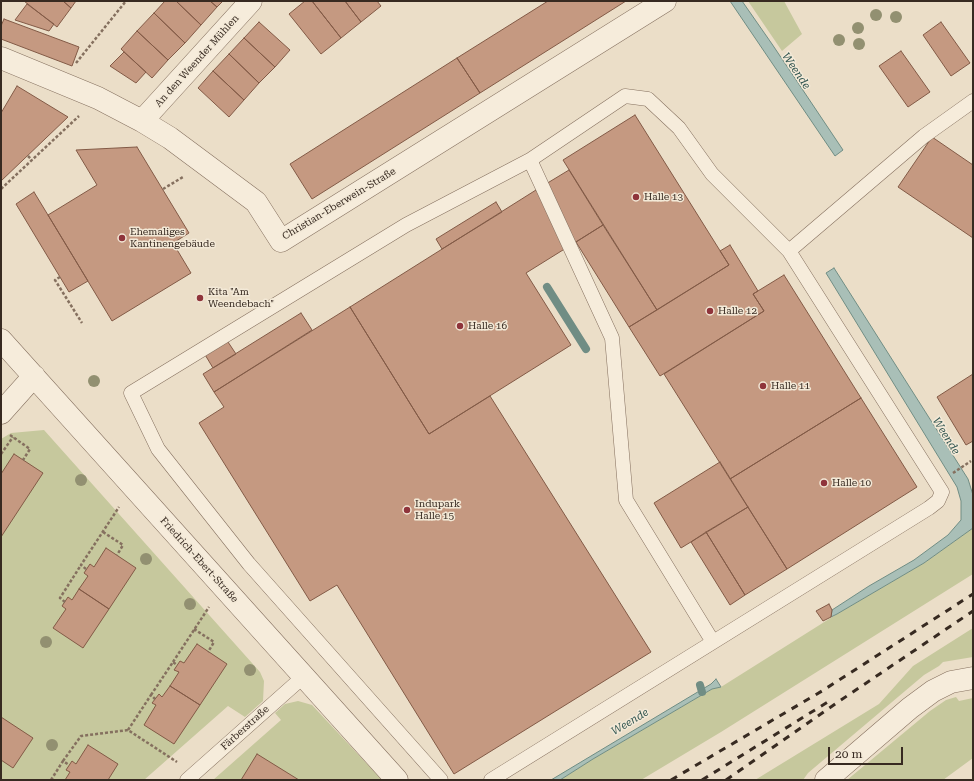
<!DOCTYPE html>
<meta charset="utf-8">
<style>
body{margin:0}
#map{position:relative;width:974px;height:781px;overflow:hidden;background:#ebdec8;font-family:"Roboto Serif",serif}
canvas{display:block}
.frame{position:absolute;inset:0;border:2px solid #372a21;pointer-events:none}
.scale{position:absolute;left:828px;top:747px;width:75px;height:18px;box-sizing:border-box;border:2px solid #372a21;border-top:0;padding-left:5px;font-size:12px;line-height:14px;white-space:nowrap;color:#372a21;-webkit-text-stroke:3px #f3e9d7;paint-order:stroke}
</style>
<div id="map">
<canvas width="974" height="781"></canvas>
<div class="frame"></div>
<div class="scale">20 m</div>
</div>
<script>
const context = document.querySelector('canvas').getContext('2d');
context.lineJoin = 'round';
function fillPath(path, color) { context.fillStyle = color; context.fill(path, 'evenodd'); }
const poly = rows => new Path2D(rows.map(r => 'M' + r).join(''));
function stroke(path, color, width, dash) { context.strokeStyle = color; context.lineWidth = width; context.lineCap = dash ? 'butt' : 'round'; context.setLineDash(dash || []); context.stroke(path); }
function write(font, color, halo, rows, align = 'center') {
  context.font = font + ' "Roboto Serif",serif'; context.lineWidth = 3; context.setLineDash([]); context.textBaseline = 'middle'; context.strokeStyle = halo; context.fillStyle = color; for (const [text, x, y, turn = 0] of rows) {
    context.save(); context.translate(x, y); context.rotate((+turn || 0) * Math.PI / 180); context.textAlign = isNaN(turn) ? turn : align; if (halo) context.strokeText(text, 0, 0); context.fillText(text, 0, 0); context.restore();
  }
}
fillPath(poly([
 [748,1,784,1,802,34,782,51],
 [44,430,260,672,264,681,263,701,245,717,228,706,144,780,1,780,1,439,11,433],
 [973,528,973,574,721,732,641,780,560,780,593,759,712,689,721,687,837,614,924,563],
 [973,628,973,657,943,662,939,666,924,675,808,773,803,780,755,780,879,704,913,666],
 [956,697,959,701,973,698,973,758,943,780,847,780,930,711,946,700],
 [298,701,312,705,382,780,213,780,281,720,275,713,285,704]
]), '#c6c89d');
const water = poly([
 [730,1,742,1,772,44,843,150,835,156,730,1],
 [834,268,968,479,973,495,973,528,924,563,837,614,831,617,832,610,869,586,914,560,948,535,961,520,961,501,957,487,826,273,834,268],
 [716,679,721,687,712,689,593,759,560,780,551,780,711,684,716,679]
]);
fillPath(water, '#a9bfb7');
stroke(water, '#708d84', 1);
stroke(poly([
 [547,287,586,349],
 [700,685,702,692]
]), '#708d84', 8);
const building = poly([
 [24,1,63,1,71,8,57,27,24,1],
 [63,1,76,1,71,8,63,1],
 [165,1,176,1,201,25,185,43,154,13,165,1],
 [176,1,210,1,217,7,201,25,176,1],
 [210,1,223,1,217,7,210,1],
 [305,1,312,1,341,38,321,54,289,14,305,1],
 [312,1,345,1,361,22,341,38,312,1],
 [345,1,377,1,381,6,361,22,345,1],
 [548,1,626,1,480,93,457,58,548,1],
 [27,4,54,24,49,31,15,20,27,4],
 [154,13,185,43,168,60,137,31,154,13],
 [4,19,79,47,72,66,1,39,1,26,4,19],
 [259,22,290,50,275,67,244,38,259,22],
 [941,22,970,63,951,76,923,35,941,22],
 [137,31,168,60,152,78,121,49,137,31],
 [244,38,275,67,259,83,229,54,244,38],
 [901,51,930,92,908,107,879,66,901,51],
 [124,52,146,72,136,83,110,66,124,52],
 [229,54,259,83,244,100,213,71,229,54],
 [457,58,480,93,312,199,290,164,457,58],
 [213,71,244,100,229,117,198,88,213,71],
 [17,86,68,117,1,181,1,113,17,86],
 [635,115,729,265,657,310,563,160,635,115],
 [932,137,973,165,973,238,898,187,932,137],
 [137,147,189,233,173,243,191,273,112,321,48,215,97,185,76,150,137,147],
 [569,170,603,225,571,245,536,190,569,170],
 [536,190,571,245,526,273,571,345,429,434,350,307,536,190],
 [34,192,88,281,69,292,16,204,34,192],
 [496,202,502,212,442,249,436,239,496,202],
 [603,225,657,310,629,327,576,242,603,225],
 [730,245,758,291,753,294,764,311,660,376,629,327,729,265,720,251,730,245],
 [784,275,861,398,730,479,664,374,764,311,753,294,784,275],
 [350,307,429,434,490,396,651,652,454,774,337,585,310,601,199,423,224,407,214,392,350,307],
 [301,313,312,330,214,392,203,374,301,313],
 [226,339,236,354,213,368,204,353,226,339],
 [973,374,973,441,966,445,937,397,973,374],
 [861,398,917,487,787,569,730,479,861,398],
 [14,454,43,473,1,537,1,474,14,454],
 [720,462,748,507,681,548,654,503,720,462],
 [748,507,787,569,745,595,706,532,748,507],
 [706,532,745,595,730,605,691,542,706,532],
 [106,548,136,568,109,609,79,589,88,576,84,573,90,564,94,567,106,548],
 [79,589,109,609,83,648,53,628,66,609,62,606,68,597,72,600,79,589],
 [829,604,832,610,831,617,823,621,816,611,829,604],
 [197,644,227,664,200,705,170,686,179,672,174,670,180,661,184,663,197,644],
 [170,686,200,705,174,744,144,725,156,705,152,703,159,694,162,697,170,686],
 [1,717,33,738,13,768,1,760,1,717],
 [88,745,118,764,108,780,65,780,70,772,66,770,72,761,76,764,88,745],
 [257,754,299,780,241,780,257,754]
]);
fillPath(building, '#c59981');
stroke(building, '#825a46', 1);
const lane = poly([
 [530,160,612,338,626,500,713,642],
 [789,251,924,136,973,101],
 [187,780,303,677],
 [441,780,249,564,158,449,131,393,406,225,530,160,625,96,648,99,679,128,712,174,789,251,942,492,938,501,929,508,491,780]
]);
const street = poly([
 [1,58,98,98,142,121,170,138,256,202,281,241,665,1],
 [142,121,251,1],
 [1,340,397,780],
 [1,413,34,376],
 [826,780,910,708,933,691,951,682,973,678]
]);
stroke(lane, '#85705f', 15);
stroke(street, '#85705f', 23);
stroke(poly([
 [76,63,126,1],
 [28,156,32,160],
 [1,189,79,116],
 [163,189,183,177],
 [60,277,55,280,82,323],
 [10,435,30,449,23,460],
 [1,454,13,437],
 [953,473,971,461],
 [103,532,123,545,117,555],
 [86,569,81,565,119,507],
 [65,602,60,598,81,565],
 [194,629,214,642,208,652],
 [173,662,209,607],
 [151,695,173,662,177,665],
 [128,730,151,695,155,699],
 [63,761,81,736,128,730,177,762],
 [51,780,63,761,69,765]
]), '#85705f', 2.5, [3, 2]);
stroke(lane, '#f6ecdb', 14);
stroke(street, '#f6ecdb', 22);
stroke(poly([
 [671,780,822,691,973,594],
 [702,780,831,700],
 [726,780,838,702,973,611]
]), '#372a21', 3, [7, 7]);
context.fillStyle = '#929071';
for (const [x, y] of [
 [876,15],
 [896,17],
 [858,28],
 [839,40],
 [859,44],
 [94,381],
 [81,480],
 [146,559],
 [190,604],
 [46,642],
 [250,670],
 [52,745]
]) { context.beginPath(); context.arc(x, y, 6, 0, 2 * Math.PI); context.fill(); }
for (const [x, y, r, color] of [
 [636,197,4,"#8f343b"],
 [122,238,4,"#8f343b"],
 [200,298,4,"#8f343b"],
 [710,311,4,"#8f343b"],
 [460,326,4,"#8f343b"],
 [763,386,4,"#8f343b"],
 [824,483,4,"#8f343b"],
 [407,510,4,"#8f343b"]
]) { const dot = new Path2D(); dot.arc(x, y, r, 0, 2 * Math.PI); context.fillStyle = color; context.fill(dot); stroke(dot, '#f3e9d7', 1.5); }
write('10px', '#372a21', '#f3e9d7', [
 ["An den Weender Mühlen",197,61,-48],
 ["Christian-Eberwein-Straße",339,204,-31],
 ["Friedrich-Ebert-Straße",199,560,48],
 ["Färberstraße",245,728,-42]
]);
write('10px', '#372a21', '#f3e9d7', [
 ["Halle 13",644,197],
 ["Ehemaliges",130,232],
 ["Kantinengebäude",130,244],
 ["Kita \"Am",208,292],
 ["Weendebach\"",208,304],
 ["Halle 12",718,311],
 ["Halle 16",468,326],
 ["Halle 11",771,386],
 ["Halle 10",832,483],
 ["Indupark",415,504],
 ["Halle 15",415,516]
], 'left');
write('italic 11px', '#315550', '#f3e9d7', [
 ["Weende",796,71,56],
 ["Weende",946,436,58],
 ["Weende",630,722,-31]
]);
</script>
